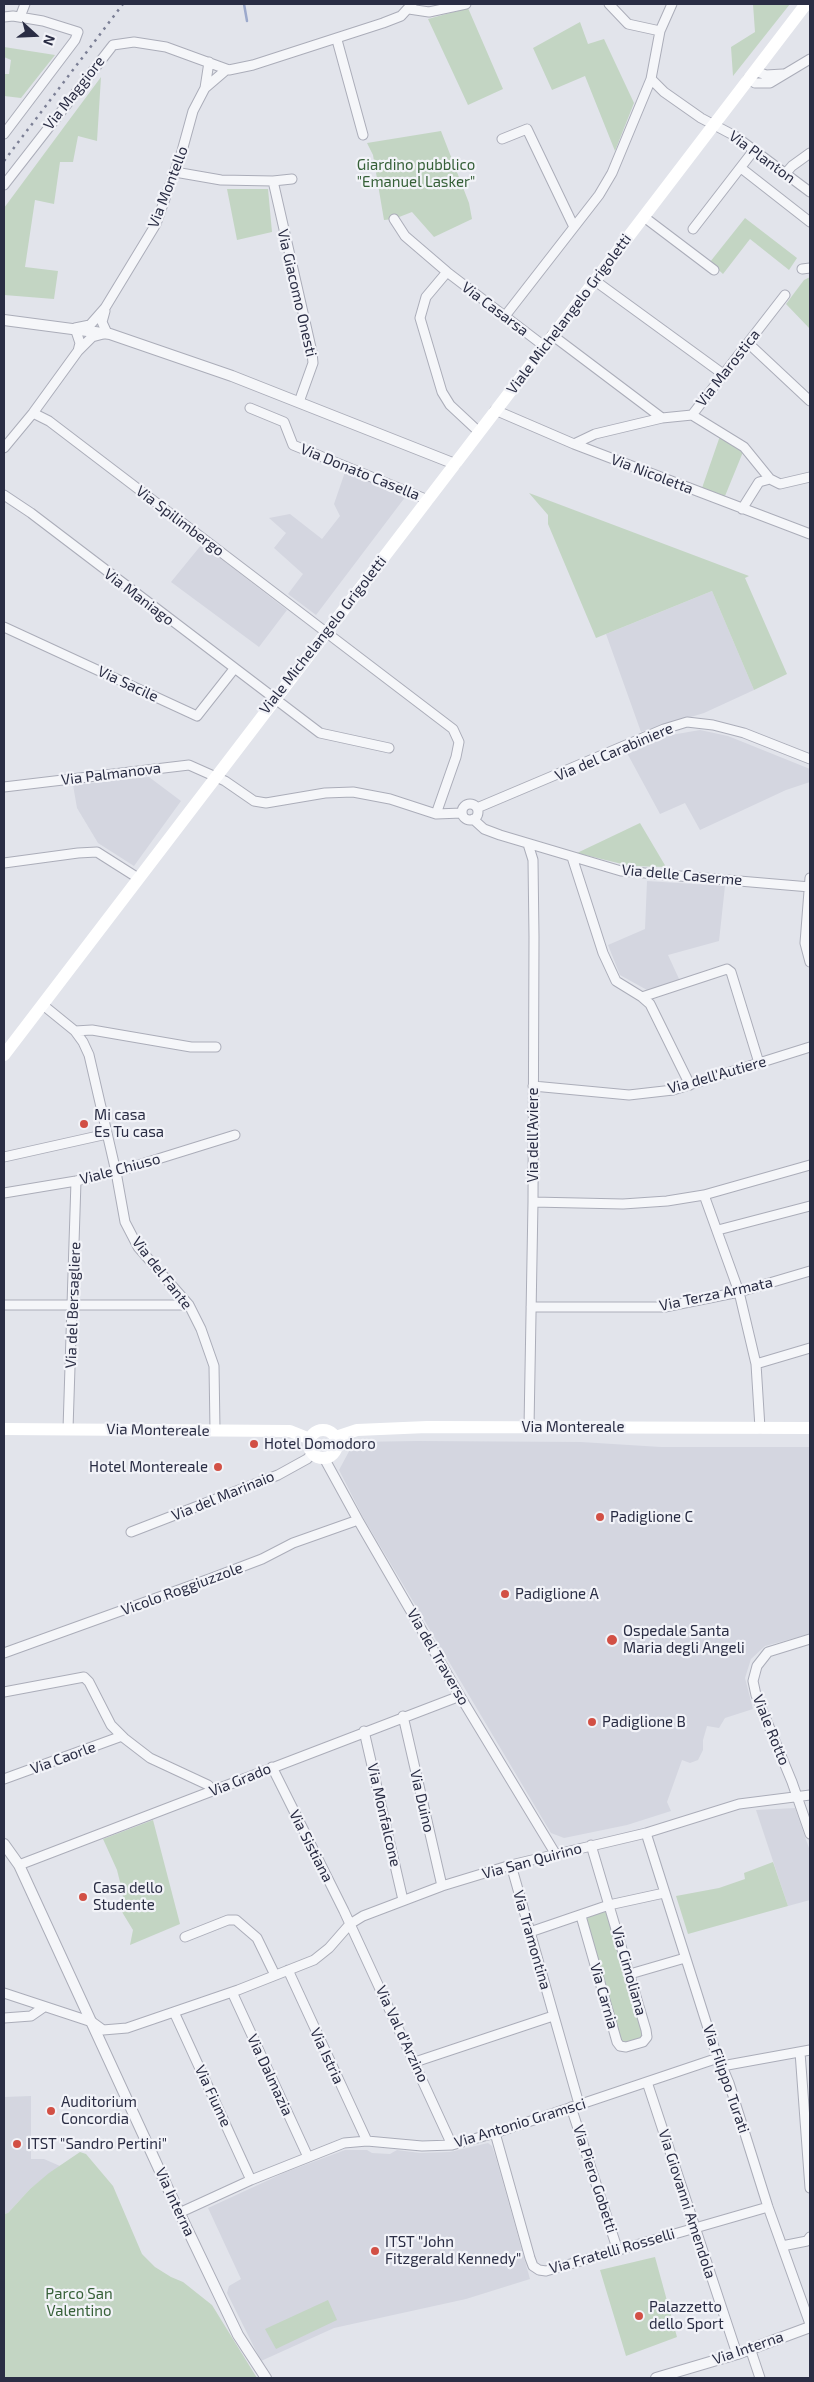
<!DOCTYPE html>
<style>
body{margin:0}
#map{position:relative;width:814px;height:2382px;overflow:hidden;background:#e2e4eb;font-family:"Exo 2",sans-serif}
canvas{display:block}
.frame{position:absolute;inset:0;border:5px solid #2a2d44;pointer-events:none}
.north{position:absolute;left:10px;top:10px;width:50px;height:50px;-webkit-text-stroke:4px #f2f3f8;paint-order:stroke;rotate:110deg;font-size:14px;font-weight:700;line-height:20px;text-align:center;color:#2a2d44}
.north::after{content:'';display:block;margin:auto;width:18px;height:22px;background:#2a2d44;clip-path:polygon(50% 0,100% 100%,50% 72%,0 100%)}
</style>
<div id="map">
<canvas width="814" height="2382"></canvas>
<div class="frame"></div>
<div class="north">N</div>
</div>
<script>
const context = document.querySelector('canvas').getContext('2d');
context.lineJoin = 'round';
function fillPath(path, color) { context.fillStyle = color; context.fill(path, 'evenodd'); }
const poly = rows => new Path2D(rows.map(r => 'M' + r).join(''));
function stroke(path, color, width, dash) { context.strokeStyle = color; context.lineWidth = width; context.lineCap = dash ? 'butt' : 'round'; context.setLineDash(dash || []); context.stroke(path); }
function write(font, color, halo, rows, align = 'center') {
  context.font = font + ' "Exo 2",sans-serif'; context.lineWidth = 4.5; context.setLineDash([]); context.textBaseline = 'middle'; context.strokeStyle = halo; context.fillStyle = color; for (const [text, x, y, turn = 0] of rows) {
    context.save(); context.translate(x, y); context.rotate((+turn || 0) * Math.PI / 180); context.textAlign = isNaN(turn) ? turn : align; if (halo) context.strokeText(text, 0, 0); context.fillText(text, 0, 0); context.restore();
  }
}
fillPath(poly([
 [345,472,406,496,316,615,288,594,303,574,274,548,286,533,269,518,290,514,322,539,340,516,334,504],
 [202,544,287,610,259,647,171,582],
 [712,591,754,690,704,713,641,732,606,634],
 [700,730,728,736,810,769,810,782,786,790,700,830,685,803,660,814,627,753,671,735],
 [149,777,181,801,134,866,98,843,77,808,73,785],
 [647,881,725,886,719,941,668,955,680,981,647,990,620,975,608,945,645,929],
 [418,1441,581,1442,661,1447,810,1447,810,1634,765,1646,751,1659,745,1678,753,1709,725,1718,719,1728,707,1726,703,1740,703,1750,698,1760,690,1763,682,1760,667,1802,671,1811,627,1825,564,1838,551,1833,364,1519,339,1470,354,1442],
 [795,1808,810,1851,810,1900,788,1906,756,1810],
 [31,2096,31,2159,44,2159,60,2166,30,2189,8,2213,4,2214,4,2097],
 [488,2143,492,2146,496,2158,530,2279,466,2299,334,2328,261,2361,227,2293,229,2286,241,2279,208,2208,286,2172,345,2150,367,2150,372,2153,390,2154,397,2150,420,2153,450,2152]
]), '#d4d6e0');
fillPath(poly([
 [753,4,790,4,733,76,731,47,755,32],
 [468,8,503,89,468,105,428,19],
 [580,22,588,44,604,39,634,103,615,151,585,76,552,90,533,48],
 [4,47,55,55,21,98,4,96,4,74,9,74,11,60,4,57],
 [101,77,97,141,78,136,73,162,60,162,54,204,35,200,25,267,58,271,54,299,4,295,4,208],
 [441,131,469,203,472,219,434,237,412,212,394,219,384,220,373,155,367,143],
 [227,189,268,189,272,232,237,240],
 [745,218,797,258,789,270,750,239,723,274,710,262],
 [810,277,810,329,786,304,804,280],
 [720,436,743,452,725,496,702,488],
 [529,493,749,576,745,578,787,674,754,690,712,591,596,638,548,524,548,515],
 [640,823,666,867,630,866,577,853],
 [153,1820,180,1924,130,1945,133,1930,122,1912,123,1894,117,1870,103,1839],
 [773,1862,788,1906,688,1934,676,1896,719,1888,745,1879,744,1873],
 [609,1905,647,2037,620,2046,581,1916],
 [80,2152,86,2154,113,2186,142,2254,155,2267,171,2277,183,2282,212,2305,257,2378,4,2378,4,2214,8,2213,30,2189,49,2173],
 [655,2257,677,2337,626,2356,600,2270],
 [328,2300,337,2320,276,2349,265,2329]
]), '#c3d5c3');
stroke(poly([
 [244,4,247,21]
]), '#9ca9cc', 2.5);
const minor = poly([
 [609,4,628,24,660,31],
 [672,4,660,31,651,79,664,92,701,118,735,136,810,192],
 [409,9,429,12,466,4],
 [4,17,13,16,43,21,78,32,75,40,4,134],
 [20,17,25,4],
 [337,40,363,135],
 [755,71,766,75,783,74],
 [748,79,755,83,770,83,810,59],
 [205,88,226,70],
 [502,139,527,129,574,227],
 [741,168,810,222],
 [175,172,221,180,273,181,312,352,313,363,299,402],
 [785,174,792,166,810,153],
 [273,181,292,179],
 [4,185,113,45,134,42,166,47,229,70,253,65,383,23,401,16,412,4],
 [644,217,714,270],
 [394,219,405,236,447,272,544,346],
 [693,229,754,150],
 [802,269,810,268],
 [447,272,426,297,420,318,442,392,450,405,479,432],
 [594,280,723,374],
 [505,316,599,195,612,173,651,79],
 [552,335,662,418],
 [748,343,810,401],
 [78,351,80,343,75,328,90,325,105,308,156,224,182,151,193,111,205,88,209,62],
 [250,408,284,422,293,445,428,500],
 [495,410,574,444,810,534],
 [33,413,49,421,453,729,459,742,456,757,436,814],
 [692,415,744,447,770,479,780,484,810,477],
 [574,444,595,434,662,418,692,415,785,295],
 [4,448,33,413,78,351,92,337,107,333,102,322,105,311],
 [4,495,31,513,320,733,389,748],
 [742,509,759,482,770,479],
 [4,627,197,716,234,669],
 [4,787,189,765,225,781,254,801,266,803,325,793,353,792,390,799,436,814,462,813],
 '462 812a8 8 0 1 1 16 0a8 8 0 1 1-16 0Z',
 [477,808,664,729,687,722,713,725,744,733,810,759],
 [473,819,484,829,500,835,621,871,810,887],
 [528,844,533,860,534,937,533,1202,529,1427],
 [572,857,603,953,616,981,642,997,650,1004,690,1085],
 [4,863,78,853,97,852,138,878],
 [810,878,805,943,810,962],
 [642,997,727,969,731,972,759,1063],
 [43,1005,75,1031,83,1042,89,1055,116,1172,125,1222,138,1247,189,1305,201,1329,214,1366,215,1430],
 [75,1031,92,1030,191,1047,216,1047],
 [533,1086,629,1095,673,1090,810,1047],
 [4,1157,107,1134],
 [4,1193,76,1181,116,1172,235,1135],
 [704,1195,739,1292,756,1364,760,1428],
 [533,1202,623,1204,667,1201,704,1195,810,1165],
 [718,1230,810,1206],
 [4,1305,189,1305],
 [531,1307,665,1307,739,1292,810,1271],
 [756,1364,810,1348],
 [68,1429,76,1181],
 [324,1458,358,1520,460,1696,555,1853],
 [131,1532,278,1475,307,1459,313,1453],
 [810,1639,768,1652,757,1666,753,1681,756,1695,792,1782,810,1834],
 [4,1653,212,1578,262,1559,293,1543,358,1520],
 [4,1692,84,1677,89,1682,111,1725,124,1738,150,1758,208,1785,213,1791],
 [403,1716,442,1886],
 [364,1731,403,1900],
 [272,1767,344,1911,452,2145],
 [4,1779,122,1736],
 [646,1833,714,2047,729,2083,768,2207,810,2324],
 [19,1865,460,1696],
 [511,1865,579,2104],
 [581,1916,617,2042,620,2046,626,2047,643,2042,647,2037,646,2030,591,1845],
 [530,1932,609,1905,664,1893],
 [185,1937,228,1920,236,1920,257,1938,275,1975],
 [288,1970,367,2141],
 [630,1974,685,1958],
 [232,1992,308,2157],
 [4,1993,92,2022,103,2030,127,2028,238,1990,314,1960,329,1948,350,1924,363,1916,442,1886,511,1865,646,1833,739,1804,810,1795],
 [174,2012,251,2180],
 [4,2018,31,2016,44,2007],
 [800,2052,810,2188],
 [415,2062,553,2016],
 [722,2066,810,2050],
 [647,2082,737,2354],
 [571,2107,618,2251],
 [495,2133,530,2258,533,2266,539,2270,546,2271,768,2207],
 [179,2213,251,2180,344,2143,367,2141,422,2146,452,2145,495,2133,718,2058],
 [782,2246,807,2241,810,2237],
 [750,2348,760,2378]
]);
const tertiary = poly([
 [4,320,110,334,232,376,455,464],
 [4,1844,19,1865,170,2193,238,2335,266,2378],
 [656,2378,737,2354,810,2327]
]);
stroke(minor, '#abadb9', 11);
stroke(tertiary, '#abadb9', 12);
stroke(minor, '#f5f6f9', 9);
stroke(tertiary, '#f5f6f9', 10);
stroke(poly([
 [4,1055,806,4],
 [4,1429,290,1431,310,1439],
 '309 1444a14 14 0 1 1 28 0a14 14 0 1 1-28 0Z',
 [336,1437,357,1430,427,1427,810,1428]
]), '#fff', 12);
stroke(poly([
 [4,161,123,4]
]), '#7b7f95', 2.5, [2.5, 5]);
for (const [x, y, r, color] of [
 [84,1124,5,"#d25045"],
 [254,1444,5,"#d25045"],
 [218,1467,5,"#d25045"],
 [600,1517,5,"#d25045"],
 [505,1594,5,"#d25045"],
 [612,1640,6,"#d25045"],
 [592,1722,5,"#d25045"],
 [83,1897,5,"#d25045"],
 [51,2111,5,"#d25045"],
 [17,2144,5,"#d25045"],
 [375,2251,5,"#d25045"],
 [639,2316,5,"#d25045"]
]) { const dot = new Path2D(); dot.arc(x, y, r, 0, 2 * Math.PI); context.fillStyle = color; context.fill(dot); stroke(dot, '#f2f3f8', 2); }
write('15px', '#2a2d44', '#f2f3f8', [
 ["Via Maggiore",74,93,-52],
 ["Via Planton",762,157,36],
 ["Via Montello",168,187,-69],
 ["Via Giacomo Onesti",297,293,77],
 ["Via Casarsa",495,309,37],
 ["Viale Michelangelo Grigoletti",569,314,-53],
 ["Via Marostica",728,368,-52],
 ["Via Donato Casella",360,472,22],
 ["Via Nicoletta",652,474,21],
 ["Via Spilimbergo",180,521,37],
 ["Via Maniago",139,597,37],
 ["Viale Michelangelo Grigoletti",323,635,-52],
 ["Via Sacile",128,684,25],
 ["Via del Carabiniere",614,752,-23],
 ["Via Palmanova",111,774,-7],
 ["Via delle Caserme",682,875,5],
 ["Via dell'Autiere",717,1075,-16],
 ["Via dell'Aviere",533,1135,-90],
 ["Viale Chiuso",120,1169,-15],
 ["Via del Fante",162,1273,52],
 ["Via Terza Armata",716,1294,-12],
 ["Via del Bersagliere",73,1305,-88],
 ["Via Montereale",573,1427],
 ["Via Montereale",158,1430,1],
 ["Via del Marinaio",223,1496,-22],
 ["Vicolo Roggiuzzole",182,1589,-20],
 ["Via del Traverso",438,1657,60],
 ["Viale Rotto",771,1730,68],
 ["Via Caorle",63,1758,-20],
 ["Via Grado",240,1780,-22],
 ["Via Duino",422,1801,77],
 ["Via Monfalcone",384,1815,77],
 ["Via Sistiana",311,1846,63],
 ["Via San Quirino",532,1861,-15],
 ["Via Tramontina",532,1940,74],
 ["Via Cimoliana",629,1971,74],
 ["Via Carnia",604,1996,74],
 ["Via Val d'Arzino",402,2034,65],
 ["Via Istria",327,2056,65],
 ["Via Dalmazia",270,2075,65],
 ["Via Filippo Turati",726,2079,71],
 ["Via Fiume",213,2096,65],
 ["Via Antonio Gramsci",520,2123,-17],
 ["Via Piero Gobetti",595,2179,72],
 ["Via Interna",175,2202,65],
 ["Via Giovanni Amendola",687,2204,72],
 ["Via Fratelli Rosselli",612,2251,-16],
 ["Via Interna",748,2348,-19]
]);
write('15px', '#366038', '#f2f3f8', [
 ["Giardino pubblico",416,165],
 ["\"Emanuel Lasker\"",416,182],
 ["Parco San",79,2294],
 ["Valentino",79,2311]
]);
write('15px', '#2a2d44', '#f2f3f8', [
 ["Mi casa",94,1115],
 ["Es Tu casa",94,1132],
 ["Hotel Domodoro",264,1444],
 ["Hotel Montereale",208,1467,"right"],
 ["Padiglione C",610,1517],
 ["Padiglione A",515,1594],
 ["Ospedale Santa",623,1631],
 ["Maria degli Angeli",623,1648],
 ["Padiglione B",602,1722],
 ["Casa dello",93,1888],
 ["Studente",93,1905],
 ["Auditorium",61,2102],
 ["Concordia",61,2119],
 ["ITST \"Sandro Pertini\"",27,2144],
 ["ITST \"John",385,2242],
 ["Fitzgerald Kennedy\"",385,2259],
 ["Palazzetto",649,2307],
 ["dello Sport",649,2324]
], 'left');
</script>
